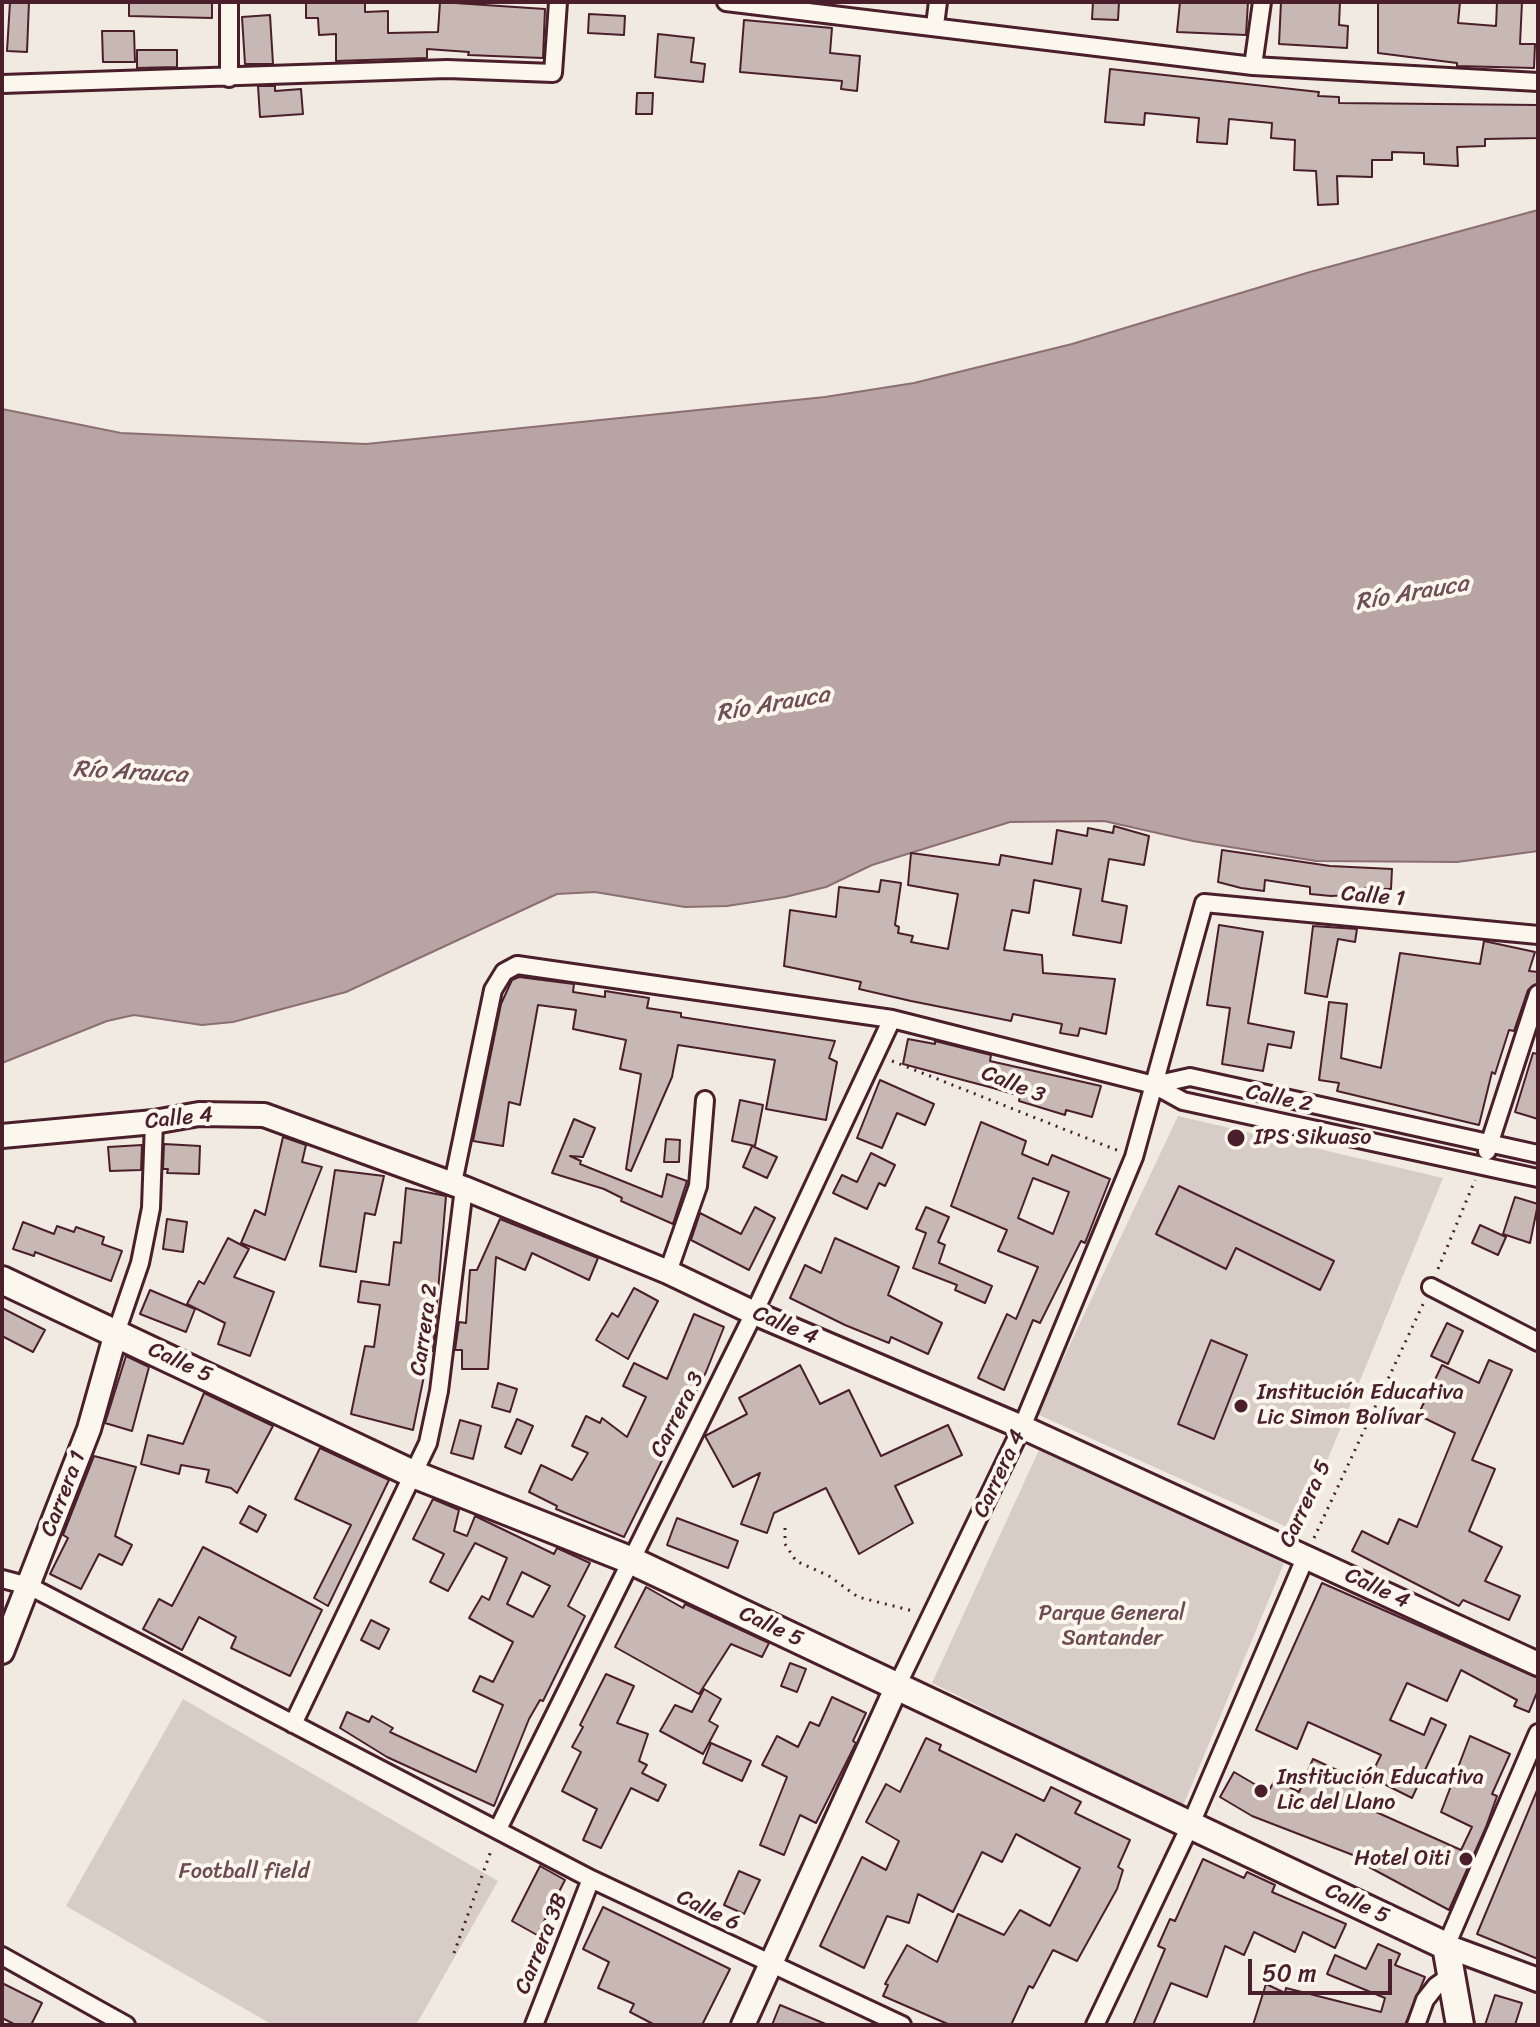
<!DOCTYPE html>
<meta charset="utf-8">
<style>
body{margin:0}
#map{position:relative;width:1540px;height:2027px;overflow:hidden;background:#f0eae0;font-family:Sriracha,sans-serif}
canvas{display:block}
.frame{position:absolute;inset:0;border:4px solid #4a1f2b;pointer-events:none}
.scale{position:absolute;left:1248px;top:1959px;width:144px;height:36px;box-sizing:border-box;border:4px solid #4a1f2b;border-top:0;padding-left:10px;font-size:24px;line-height:28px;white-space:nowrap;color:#4a1f2b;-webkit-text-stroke:6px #fbf7ec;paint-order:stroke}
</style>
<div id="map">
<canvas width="1540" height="2027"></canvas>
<div class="frame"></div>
<div class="scale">50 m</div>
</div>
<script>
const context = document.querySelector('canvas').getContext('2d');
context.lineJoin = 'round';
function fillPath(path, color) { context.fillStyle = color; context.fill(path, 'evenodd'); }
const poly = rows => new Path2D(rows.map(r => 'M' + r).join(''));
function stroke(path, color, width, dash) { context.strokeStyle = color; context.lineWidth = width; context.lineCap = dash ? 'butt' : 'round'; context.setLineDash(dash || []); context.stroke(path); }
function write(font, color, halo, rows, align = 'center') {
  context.font = font + ' Sriracha,sans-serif'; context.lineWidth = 8; context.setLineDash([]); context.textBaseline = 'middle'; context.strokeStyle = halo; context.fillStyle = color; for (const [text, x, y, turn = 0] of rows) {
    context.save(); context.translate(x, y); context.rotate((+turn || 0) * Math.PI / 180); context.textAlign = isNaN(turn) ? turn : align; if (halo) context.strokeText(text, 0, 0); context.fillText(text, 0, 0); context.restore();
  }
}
fillPath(poly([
 [1178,1116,1443,1178,1298,1532,1037,1414],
 [1039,1450,1284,1563,1183,1806,932,1683],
 [183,1699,498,1881,416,2025,273,2025,66,1906]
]), '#d8ccc6');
const water = poly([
 [1538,210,1538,851,1457,862,1316,861,1193,841,1104,821,1010,822,872,865,826,887,785,897,727,906,685,907,595,892,557,894,346,992,233,1022,202,1025,134,1015,107,1021,2,1063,2,409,121,433,366,444,825,397,914,383,1072,344,1310,272,1538,210]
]);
fillPath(water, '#b8a4a2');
stroke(water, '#8c6f72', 2);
const building = poly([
 [10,2,29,2,27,52,7,51,10,2],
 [129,2,212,2,212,18,129,16,129,2],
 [306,2,365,2,365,12,388,11,388,33,438,32,440,2,545,9,543,58,468,55,469,52,427,49,427,58,336,61,336,34,319,35,318,18,306,18,306,2],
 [1093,2,1119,2,1118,20,1092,19,1093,2],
 [1180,2,1248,2,1246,35,1177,32,1180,2],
 [1281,2,1340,2,1339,25,1348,26,1347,48,1279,44,1281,2],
 [1378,2,1460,2,1458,23,1496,26,1497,2,1522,2,1520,44,1535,44,1534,68,1457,66,1457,63,1378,53,1378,2],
 [589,14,625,16,624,35,588,33,589,14],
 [270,15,273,64,245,64,242,17,270,15],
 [744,20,832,28,830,53,860,56,857,91,841,89,842,81,740,72,744,20],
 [102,31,134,31,135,62,103,62,102,31],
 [658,34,694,38,691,62,705,64,703,82,655,77,658,34],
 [137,50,177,50,177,67,137,68,137,50],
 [1110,69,1319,92,1318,96,1339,97,1339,103,1538,105,1538,138,1485,139,1485,146,1457,147,1458,166,1424,164,1424,153,1392,152,1392,160,1372,160,1372,177,1337,176,1338,204,1318,205,1316,171,1294,170,1295,140,1271,138,1272,123,1229,119,1227,144,1197,142,1199,118,1145,113,1144,125,1105,122,1110,69],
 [258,86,275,86,275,91,301,89,303,114,260,117,258,86],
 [637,93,653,93,652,114,636,114,637,93],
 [1114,826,1149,836,1144,865,1109,859,1102,901,1127,906,1121,943,1073,935,1081,889,1034,880,1029,913,1012,910,1004,950,1042,955,1043,973,1115,979,1106,1034,1080,1028,1078,1036,1060,1033,1062,1024,1013,1014,1011,1021,911,1001,859,989,861,982,784,966,790,910,836,917,839,887,879,892,881,880,901,883,895,925,899,927,898,933,913,936,911,942,948,949,958,894,908,885,911,853,999,865,1001,855,1052,864,1057,830,1087,836,1088,828,1113,833,1114,826],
 [1222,850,1330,866,1392,869,1391,889,1349,888,1349,895,1331,896,1310,894,1310,887,1265,880,1264,891,1241,888,1218,882,1222,850],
 [1219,925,1263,932,1248,1023,1294,1032,1291,1048,1268,1044,1263,1071,1222,1064,1230,1008,1207,1005,1219,925],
 [1313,926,1357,929,1355,942,1338,939,1327,997,1305,993,1313,926],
 [1484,941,1535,952,1529,971,1538,972,1538,983,1528,990,1514,1031,1509,1030,1495,1074,1492,1072,1479,1125,1337,1091,1339,1083,1319,1080,1329,1002,1347,1004,1341,1058,1381,1068,1400,953,1480,964,1484,941],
 [519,977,574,984,573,992,605,997,605,991,649,998,647,1008,681,1013,681,1017,835,1041,829,1058,837,1062,826,1120,766,1109,775,1060,678,1045,672,1077,631,1171,626,1169,641,1074,620,1069,626,1040,573,1029,576,1010,538,1005,520,1105,509,1102,503,1146,473,1141,501,1004,512,980,519,977],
 [908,1039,935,1044,935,1041,991,1055,990,1061,1101,1086,1092,1117,1066,1110,1065,1115,1019,1101,1020,1096,993,1088,903,1064,908,1039],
 [1533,1053,1538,1054,1538,1119,1515,1112,1533,1053],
 [880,1080,934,1104,925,1125,897,1113,882,1148,857,1138,880,1080],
 [740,1100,763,1105,755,1146,732,1141,740,1100],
 [574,1119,595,1128,583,1157,570,1156,581,1161,580,1164,662,1197,667,1174,687,1181,673,1224,621,1201,622,1198,604,1189,552,1173,574,1119],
 [981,1122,1026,1141,1022,1154,1048,1165,1052,1155,1110,1179,1085,1243,1081,1241,1040,1323,1033,1320,1004,1390,978,1378,1007,1314,1016,1319,1038,1267,998,1251,1007,1230,951,1206,981,1122],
 [1033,1178,1069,1192,1053,1234,1018,1218,1033,1178],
 [283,1137,306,1145,302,1162,322,1167,285,1260,241,1243,255,1210,265,1215,283,1137],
 [666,1139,680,1140,679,1162,664,1162,666,1139],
 [164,1144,200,1146,199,1174,167,1173,168,1169,163,1169,164,1144],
 [142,1145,141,1170,110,1171,108,1147,142,1145],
 [752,1146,777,1157,767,1178,743,1167,752,1146],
 [871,1153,895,1165,885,1186,879,1183,867,1209,833,1193,842,1175,857,1182,871,1153],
 [335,1170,384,1176,375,1215,365,1213,356,1272,320,1266,335,1170],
 [1179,1186,1334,1261,1320,1290,1236,1248,1226,1269,1156,1234,1179,1186],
 [406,1188,446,1196,433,1351,429,1351,413,1430,351,1414,365,1346,374,1347,380,1305,358,1302,361,1281,389,1285,394,1242,401,1243,406,1188],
 [1515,1197,1538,1204,1530,1243,1503,1234,1515,1197],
 [755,1207,775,1218,749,1270,691,1240,700,1213,741,1234,755,1207],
 [926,1207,949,1217,938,1242,945,1245,939,1263,992,1286,985,1303,955,1290,957,1285,913,1268,926,1233,916,1229,926,1207],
 [167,1219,187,1222,183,1252,163,1249,167,1219],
 [500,1219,598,1258,589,1280,532,1253,525,1270,496,1257,488,1369,462,1369,462,1350,455,1350,459,1322,466,1323,470,1270,477,1270,500,1219],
 [23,1222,54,1234,57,1226,74,1232,76,1227,104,1237,102,1244,122,1251,111,1281,35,1252,34,1256,13,1249,23,1222],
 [1480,1225,1506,1237,1498,1255,1472,1243,1480,1225],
 [228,1238,249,1249,234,1277,274,1292,250,1356,218,1344,225,1323,187,1304,199,1281,204,1284,228,1238],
 [835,1238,899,1267,888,1295,942,1323,928,1354,891,1337,889,1343,845,1325,790,1298,805,1265,821,1273,835,1238],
 [634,1288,658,1301,628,1359,596,1340,612,1313,618,1317,634,1288],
 [150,1290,195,1309,186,1332,140,1314,150,1290],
 [2,1308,45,1330,33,1352,2,1336,2,1308],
 [694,1314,724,1327,706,1372,624,1537,556,1509,557,1506,529,1492,541,1465,572,1480,588,1453,572,1446,586,1416,600,1423,602,1418,627,1437,646,1397,623,1386,634,1363,667,1379,694,1314],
 [1447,1323,1463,1331,1448,1364,1431,1356,1447,1323],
 [1211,1340,1247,1355,1214,1439,1178,1424,1211,1340],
 [126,1356,149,1367,132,1431,105,1423,126,1356],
 [1489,1360,1512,1370,1472,1460,1495,1469,1469,1531,1502,1547,1485,1581,1520,1596,1509,1620,1463,1600,1459,1606,1352,1551,1362,1531,1388,1544,1399,1519,1417,1527,1455,1433,1418,1415,1442,1365,1479,1383,1489,1360],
 [800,1365,820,1404,849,1390,881,1456,948,1425,962,1455,895,1486,913,1523,859,1554,826,1488,774,1513,767,1533,741,1524,760,1473,733,1487,705,1436,747,1414,739,1398,800,1365],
 [498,1383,517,1389,510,1412,492,1407,498,1383],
 [204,1393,273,1426,237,1493,231,1488,206,1482,209,1470,181,1465,179,1474,141,1464,148,1435,183,1444,204,1393],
 [517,1419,533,1426,521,1454,505,1447,517,1419],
 [460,1420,481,1426,473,1459,451,1453,460,1420],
 [320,1448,389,1480,328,1606,314,1598,351,1525,295,1499,320,1448],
 [94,1456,136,1467,115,1536,132,1545,122,1565,99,1554,81,1589,50,1574,68,1538,63,1535,94,1456],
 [433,1499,459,1510,454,1531,467,1536,475,1516,554,1554,557,1548,590,1563,568,1606,585,1616,543,1701,540,1700,529,1719,494,1806,387,1757,340,1728,347,1712,369,1722,372,1716,393,1728,390,1732,476,1772,503,1705,473,1691,480,1676,493,1682,513,1642,469,1618,482,1596,489,1600,507,1558,475,1543,448,1591,430,1582,444,1554,413,1539,433,1499],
 [522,1572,550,1586,533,1617,507,1604,522,1572],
 [249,1506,266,1515,257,1532,240,1523,249,1506],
 [677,1518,738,1541,728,1568,667,1545,677,1518],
 [203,1547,322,1610,290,1676,231,1648,236,1637,199,1617,182,1650,143,1629,159,1599,172,1606,203,1547],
 [1322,1583,1538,1678,1538,1690,1529,1712,1514,1706,1517,1700,1461,1670,1447,1701,1407,1683,1390,1720,1424,1735,1431,1718,1446,1725,1412,1798,1370,1777,1381,1755,1308,1722,1297,1749,1256,1730,1322,1583],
 [646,1587,683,1608,685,1604,769,1643,762,1657,731,1644,699,1694,615,1647,646,1587],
 [371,1620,389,1629,379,1649,361,1640,371,1620],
 [790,1663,806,1669,797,1692,781,1686,790,1663],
 [606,1674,634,1686,617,1723,648,1734,639,1761,647,1765,642,1773,666,1785,658,1801,631,1788,601,1848,583,1840,597,1809,562,1791,581,1752,572,1747,583,1727,580,1725,606,1674],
 [704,1689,721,1699,709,1721,718,1726,703,1754,660,1731,675,1705,692,1712,704,1689],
 [832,1697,866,1713,853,1741,856,1743,816,1823,800,1815,784,1855,760,1845,787,1777,762,1765,777,1736,798,1747,810,1722,819,1726,832,1697],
 [1470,1736,1510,1754,1492,1794,1497,1796,1486,1827,1449,1910,1369,1867,1371,1862,1252,1816,1220,1797,1234,1772,1268,1792,1275,1780,1299,1792,1313,1759,1365,1783,1356,1803,1461,1850,1472,1827,1441,1812,1470,1736],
 [926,1738,941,1745,939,1750,1044,1801,1051,1787,1081,1802,1075,1813,1130,1840,1118,1867,1123,1870,1117,1889,1077,1961,1053,1950,1033,1988,1029,1986,1011,2025,950,2025,883,1996,888,1985,885,1984,907,1945,937,1962,958,1914,1004,1935,1020,1910,1050,1926,1080,1868,1016,1834,1002,1862,982,1852,953,1912,918,1894,909,1923,887,1916,864,1968,820,1946,862,1857,886,1870,899,1841,866,1822,886,1784,900,1792,926,1738],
 [711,1743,751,1761,742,1781,703,1763,711,1743],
 [1538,1788,1538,1959,1477,1934,1538,1788],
 [1203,1859,1244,1878,1247,1872,1275,1885,1272,1892,1346,1924,1335,1948,1303,1932,1295,1952,1254,1932,1244,1955,1225,1946,1207,1997,1171,1983,1153,2025,1133,2025,1165,1949,1158,1946,1170,1919,1175,1921,1203,1859],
 [540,1866,565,1880,537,1935,512,1921,540,1866],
 [739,1871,760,1880,744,1914,724,1905,739,1871],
 [603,1907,730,1969,702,2025,655,2025,630,2012,634,2004,598,1988,609,1962,583,1949,603,1907],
 [1378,1944,1400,1954,1395,1965,1425,1977,1405,2025,1253,2025,1266,1984,1285,1993,1286,1988,1381,2012,1385,1998,1327,1974,1335,1955,1366,1969,1378,1944],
 [2,1983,42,2003,31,2025,16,2025,2,2018,2,1983],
 [1495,1995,1522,2003,1515,2025,1485,2025,1495,1995],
 [780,2005,828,2025,772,2025,780,2005]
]);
fillPath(building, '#c8b8b3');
stroke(building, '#4a1f2b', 2);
const street = poly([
 [229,2,229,78],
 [726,2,1253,66,1538,82],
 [935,25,938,2],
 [1253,66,1262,2],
 [2,84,447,69,553,73,558,2],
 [1154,1085,1190,1077,1538,1154],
 [1487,1151,1538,994],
 [453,1183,493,990,504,972,517,965,892,1019,1154,1085,1183,1101,1538,1178],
 [668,1272,698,1186,705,1100],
 [1431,1287,1538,1342],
 [116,1333,140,1263,151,1208,154,1122],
 [2,1579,29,1586,591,1879,902,2025],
 [897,1686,1022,1427,1134,1157,1204,903,1538,935],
 [293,1724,428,1443,439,1391,464,1188],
 [498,1829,754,1313,892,1019],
 [1446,1946,1538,1733],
 [2,1956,126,2025],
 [534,2025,591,1879],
 [1095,2025,1190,1826,1306,1556],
 [1416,2025,1425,2000,1436,1986,1450,1976]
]);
const secondary = poly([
 [2,1136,154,1122,199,1114,264,1115,464,1188,668,1272,754,1313,1022,1427,1538,1664],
 [2,1652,89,1429,116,1333],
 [1446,1946,1538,1980],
 [743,2025,897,1686]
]);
const primary = poly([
 [2,1280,413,1474,630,1560,1446,1946,1460,2025]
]);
stroke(street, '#4a1f2b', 22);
stroke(secondary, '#4a1f2b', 28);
stroke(primary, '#4a1f2b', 32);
stroke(poly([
 [892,1061,1119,1151],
 [1438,1269,1475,1180],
 [785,1528,785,1544,796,1561,829,1576,858,1597,913,1611],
 [1314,1538,1424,1302],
 [454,1953,492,1848]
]), '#4a1f2b', 3, [2, 6]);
stroke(street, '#fbf7ec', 16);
stroke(secondary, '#fbf7ec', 22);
stroke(primary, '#fbf7ec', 26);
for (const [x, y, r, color] of [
 [1236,1138,10,"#4a1f2b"],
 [1241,1406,8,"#4a1f2b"],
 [1261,1791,8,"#4a1f2b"],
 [1466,1859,8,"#4a1f2b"]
]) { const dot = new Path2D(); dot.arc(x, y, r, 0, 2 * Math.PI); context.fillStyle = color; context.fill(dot); stroke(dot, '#fbf7ec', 3); }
write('22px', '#4a1f2b', '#fbf7ec', [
 ["Calle 1",1373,897,5],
 ["Calle 3",1013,1085,22],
 ["Calle 2",1279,1099,12],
 ["Calle 4",179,1119,-6],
 ["Calle 4",785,1326,23],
 ["Carrera 2",425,1330,-82],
 ["Calle 5",180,1363,25],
 ["Carrera 3",678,1415,-63],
 ["Carrera 4",1000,1474,-65],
 ["Carrera 1",64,1494,-69],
 ["Carrera 5",1306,1504,-65],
 ["Calle 4",1377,1589,25],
 ["Calle 5",771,1627,25],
 ["Calle 5",1357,1904,25],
 ["Calle 6",708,1911,26],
 ["Carrera 3B",542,1944,-68]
]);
write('22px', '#4a1f2b', '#fbf7ec', [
 ["IPS Sikuaso",1254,1138],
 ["Institución Educativa",1257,1393],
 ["Lic Simon Bolívar",1257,1418],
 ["Institución Educativa",1277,1778],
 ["Lic del Llano",1277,1803],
 ["Hotel Oiti",1450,1859,"right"]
], 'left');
write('22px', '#6e4a52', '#fbf7ec', [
 ["Parque General",1112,1614],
 ["Santander",1112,1639],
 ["Football field",244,1872]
]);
write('italic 24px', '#704e55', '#fbf7ec', [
 ["Río Arauca",1412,594,-10],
 ["Río Arauca",773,705,-10],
 ["Río Arauca",130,773,3]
]);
</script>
